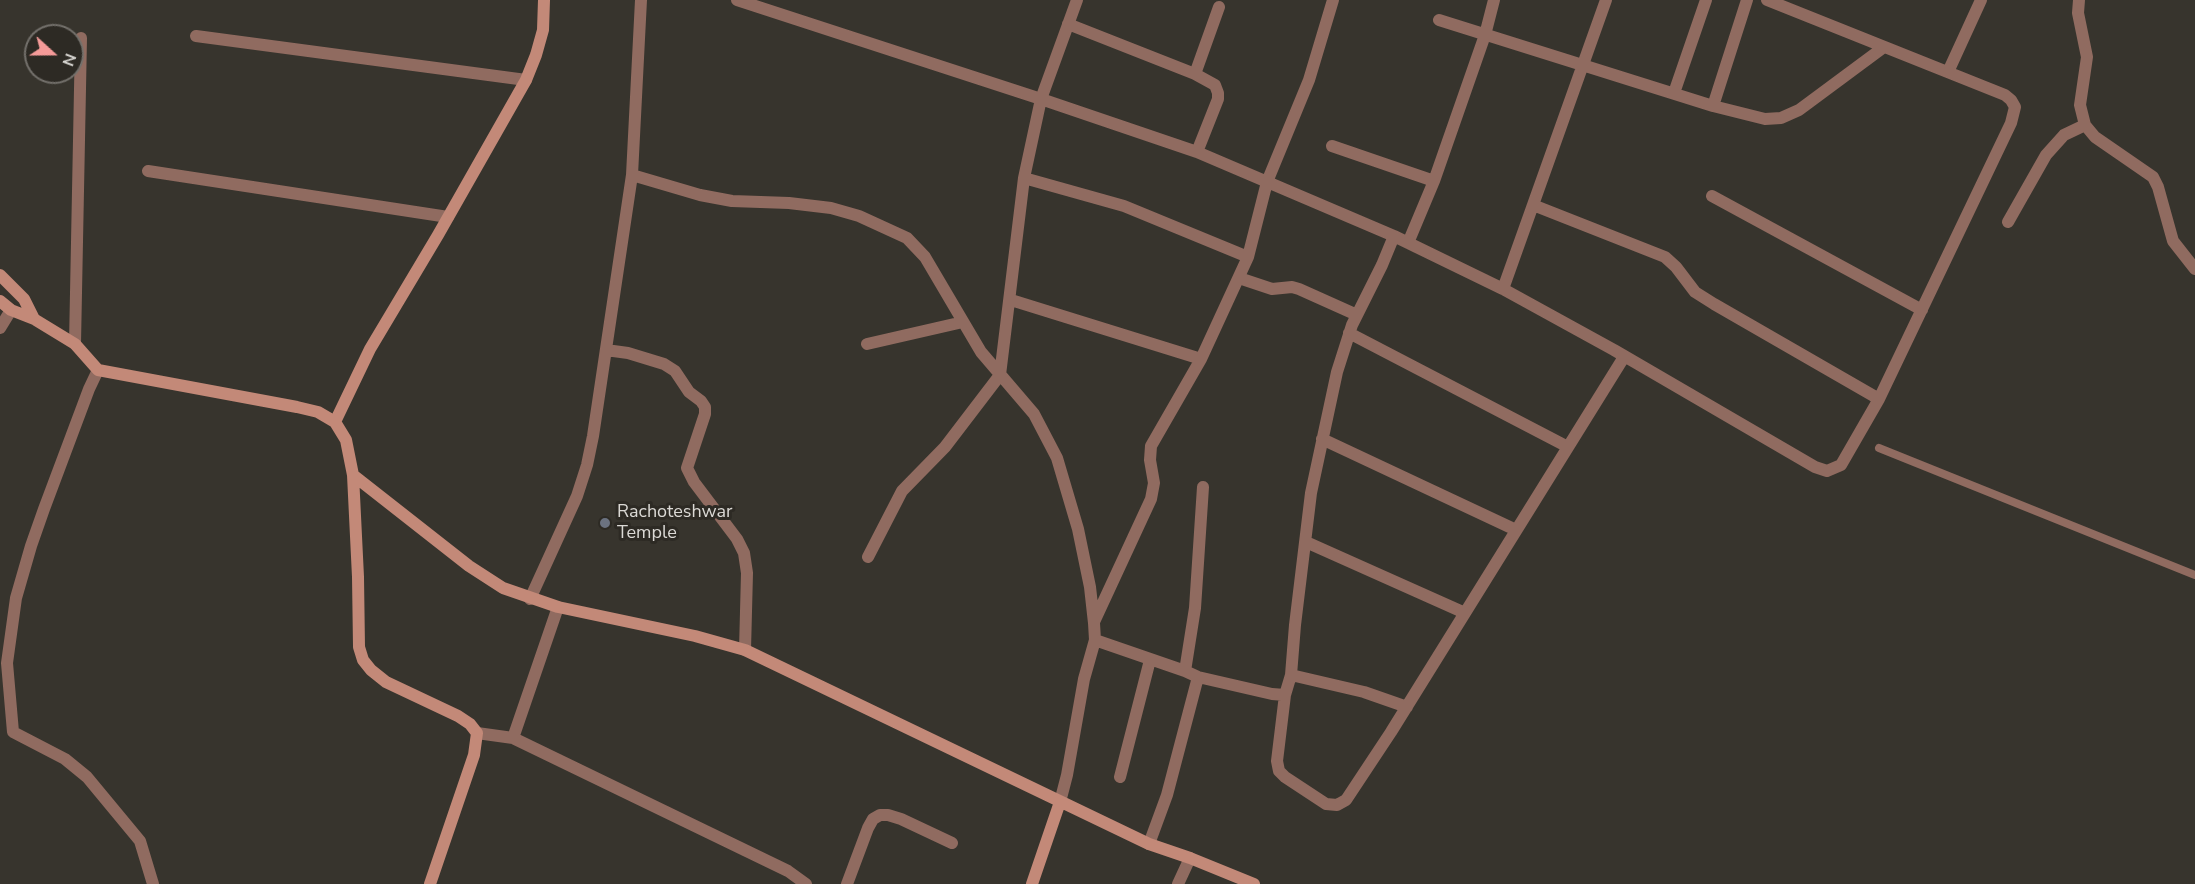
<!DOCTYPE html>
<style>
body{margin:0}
#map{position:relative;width:2195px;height:884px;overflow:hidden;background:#37342d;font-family:"Nunito Sans",sans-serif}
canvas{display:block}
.north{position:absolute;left:24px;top:24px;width:60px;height:60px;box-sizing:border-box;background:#2d2a24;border:2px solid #73706b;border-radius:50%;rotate:111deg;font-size:16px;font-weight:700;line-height:24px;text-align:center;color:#dbd9d5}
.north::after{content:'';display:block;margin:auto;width:21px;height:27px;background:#f59b99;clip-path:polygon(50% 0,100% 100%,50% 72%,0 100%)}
</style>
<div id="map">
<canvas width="2195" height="884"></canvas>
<div class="north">N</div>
</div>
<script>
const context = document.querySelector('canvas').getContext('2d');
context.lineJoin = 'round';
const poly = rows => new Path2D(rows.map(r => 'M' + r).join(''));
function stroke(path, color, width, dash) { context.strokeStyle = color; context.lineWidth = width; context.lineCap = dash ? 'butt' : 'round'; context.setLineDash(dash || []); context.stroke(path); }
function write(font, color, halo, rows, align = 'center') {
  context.font = font + ' "Nunito Sans",sans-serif'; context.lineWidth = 6; context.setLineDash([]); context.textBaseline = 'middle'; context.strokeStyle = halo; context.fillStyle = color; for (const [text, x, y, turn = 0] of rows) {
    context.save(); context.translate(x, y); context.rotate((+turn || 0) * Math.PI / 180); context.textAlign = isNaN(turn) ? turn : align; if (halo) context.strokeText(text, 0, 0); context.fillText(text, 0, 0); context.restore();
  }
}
stroke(poly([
 [1879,448,2195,575]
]), '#906b60', 8);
stroke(poly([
 [737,0,1041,99,1077,0],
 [2079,0,2078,13,2087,57,2080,105,2085,125,2095,137,2153,177,2158,187,2173,241,2195,269],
 [1439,20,1713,106,1765,119,1781,118,1799,110,1884,47],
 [1068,24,1195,74],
 [196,36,526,80],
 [1948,72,1981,0],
 [1674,93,1706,0],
 [1713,106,1747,0],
 [1332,146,1434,181],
 [1197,152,1218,99,1218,93,1215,85,1195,74,1219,7],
 [148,171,448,217],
 [632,175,700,195,732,201,789,203,831,208,859,216,907,238,925,257,981,352,1034,414,1057,458,1078,529,1090,587,1094,623,1095,640,1084,679,1067,775,1060,802],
 [1024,178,1124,206,1248,257],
 [1712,196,1922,310],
 [1533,205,1665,257,1676,267,1695,292,1714,304,1879,399],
 [2008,222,2046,155,2064,135,2085,125],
 [1394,236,1382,265,1352,325,1337,372,1311,493,1295,625,1291,675,1285,695,1277,761,1279,771,1285,777,1326,804,1337,805,1346,800,1391,732,1624,357],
 [1408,243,1434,181,1485,35,1494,0],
 [1239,278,1272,289,1292,287,1299,289,1357,315],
 [1503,289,1606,0],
 [1011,300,1201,359],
 [0,328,11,310],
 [1349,333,1568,447],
 [75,344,81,38],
 [867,344,963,322],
 [606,350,628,353,664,364,675,371,689,392,701,401,705,407,705,414,687,468,694,482,737,539,744,553,747,573,745,650],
 [98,370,89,389,44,509,31,546,16,598,7,663,13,732,65,759,87,777,140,841,153,884],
 [1322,439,1516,530],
 [1306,542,1465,613],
 [868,557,902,491,945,447,1000,375,1024,178,1041,99,1197,152,1394,236,1503,289,1614,350,1815,467,1827,471,1841,465,1879,399,2011,123,2015,107,2011,100,2005,95,1767,0],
 [530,599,577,496,587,465,593,436,632,175,641,0],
 [1094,622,1151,499,1154,483,1150,460,1151,446,1201,359,1248,257,1267,182,1309,80,1333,0],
 [1095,640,1185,671,1198,677,1272,694,1285,695],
 [1185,671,1195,608,1203,487],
 [1291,675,1364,692,1407,707],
 [477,733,513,738,788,871,806,884],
 [513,738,558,607],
 [1120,777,1150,660],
 [1149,844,1167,795,1198,677],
 [847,884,868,828,873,819,880,815,888,815,901,819,952,843],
 [1178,884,1190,858]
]), '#906b60', 12);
stroke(poly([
 [0,275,24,299,34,319],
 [0,301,11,310,34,319,75,344,98,370,297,407,318,412,335,422,346,440,353,475,358,577,359,647,363,660,371,670,386,682,458,716,470,724,477,733,474,755,430,884],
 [335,422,370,349,438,235,526,80,536,55,543,30,544,0],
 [353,475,469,566,503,588,558,607,695,636,745,650,1149,844,1190,858,1254,884],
 [1032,884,1060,802]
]), '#c38978', 12);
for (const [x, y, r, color] of [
 [605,523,6,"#6b7280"]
]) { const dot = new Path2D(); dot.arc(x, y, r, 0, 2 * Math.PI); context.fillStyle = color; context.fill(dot); stroke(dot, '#2d2a24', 2); }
write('18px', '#dbd9d5', '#2d2a24', [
 ["Rachoteshwar",617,513],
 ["Temple",617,534]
], 'left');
</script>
